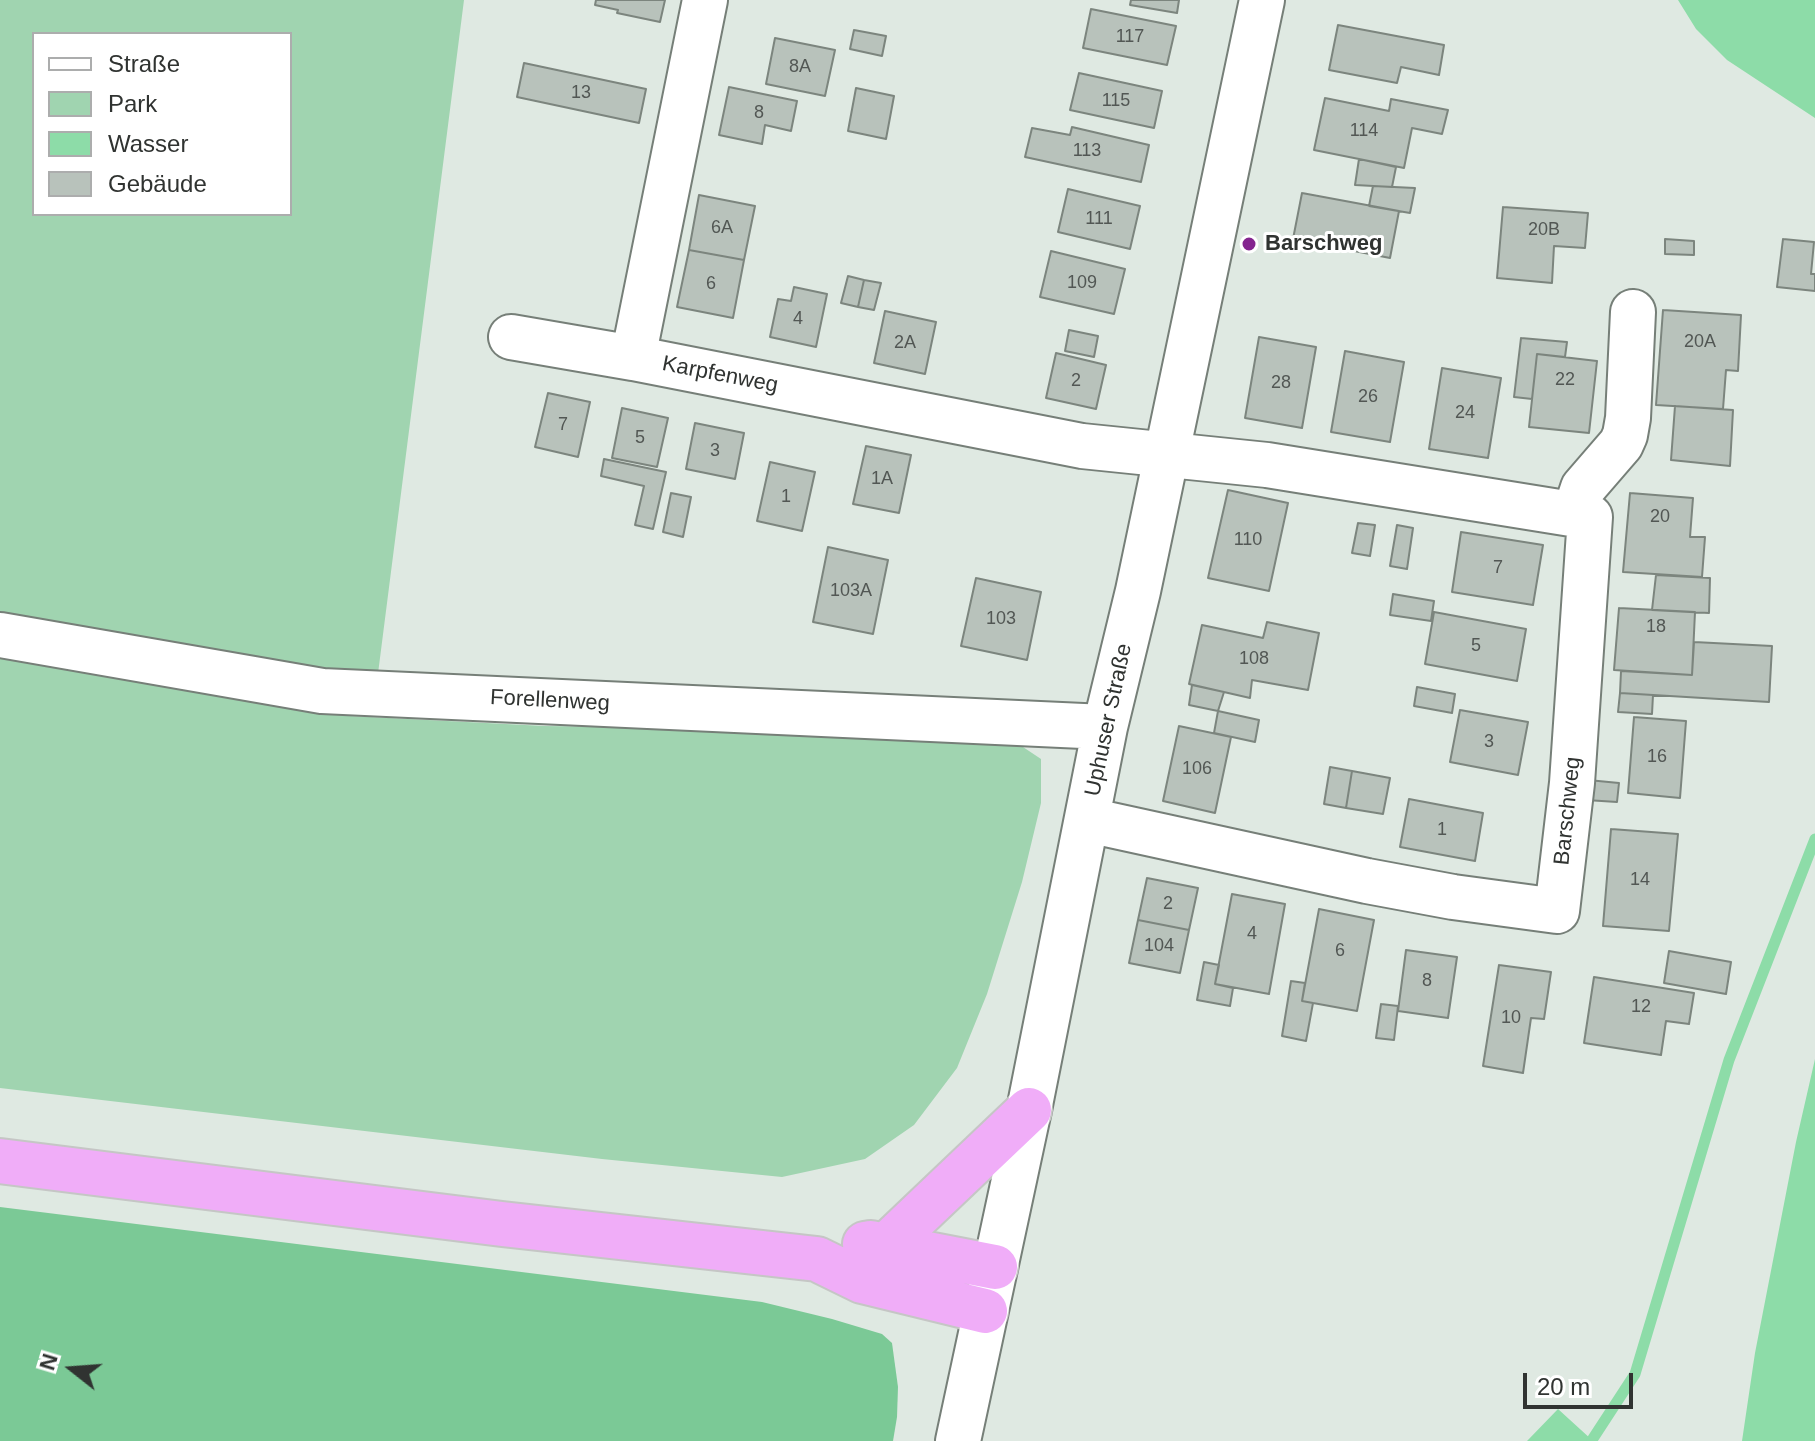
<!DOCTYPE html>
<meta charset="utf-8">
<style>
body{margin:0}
#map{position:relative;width:1815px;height:1441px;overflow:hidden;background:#dfe9e2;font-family:Arial,sans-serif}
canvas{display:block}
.legend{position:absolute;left:32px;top:32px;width:260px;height:184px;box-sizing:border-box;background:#fff;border:2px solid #acadad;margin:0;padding:10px 14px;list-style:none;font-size:24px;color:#303331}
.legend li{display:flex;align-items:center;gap:16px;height:40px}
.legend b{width:40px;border:2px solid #acadad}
.north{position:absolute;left:32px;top:1329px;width:80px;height:80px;-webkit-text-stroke:6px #fff;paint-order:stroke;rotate:287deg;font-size:22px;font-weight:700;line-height:32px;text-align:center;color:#303331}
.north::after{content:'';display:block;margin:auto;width:28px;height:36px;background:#303331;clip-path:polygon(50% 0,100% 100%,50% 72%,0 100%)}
.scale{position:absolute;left:1523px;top:1373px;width:110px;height:36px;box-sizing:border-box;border:4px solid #303331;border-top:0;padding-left:10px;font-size:24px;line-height:28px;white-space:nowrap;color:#303331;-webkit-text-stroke:6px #fff;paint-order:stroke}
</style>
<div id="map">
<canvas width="1815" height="1441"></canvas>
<ul class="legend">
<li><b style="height:10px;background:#fff"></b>Straße</li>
<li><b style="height:22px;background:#a0d4b0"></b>Park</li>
<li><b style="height:22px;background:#8ddca8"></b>Wasser</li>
<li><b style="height:22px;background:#b8c2bb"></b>Gebäude</li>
</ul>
<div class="north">N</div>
<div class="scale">20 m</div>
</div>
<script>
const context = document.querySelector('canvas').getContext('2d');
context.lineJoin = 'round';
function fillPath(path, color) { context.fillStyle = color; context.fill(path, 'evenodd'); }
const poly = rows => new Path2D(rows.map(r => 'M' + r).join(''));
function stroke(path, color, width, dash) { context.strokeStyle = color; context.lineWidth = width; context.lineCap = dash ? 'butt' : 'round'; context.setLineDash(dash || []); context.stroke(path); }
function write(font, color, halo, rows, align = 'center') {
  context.font = font + ' Arial,sans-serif'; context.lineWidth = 6; context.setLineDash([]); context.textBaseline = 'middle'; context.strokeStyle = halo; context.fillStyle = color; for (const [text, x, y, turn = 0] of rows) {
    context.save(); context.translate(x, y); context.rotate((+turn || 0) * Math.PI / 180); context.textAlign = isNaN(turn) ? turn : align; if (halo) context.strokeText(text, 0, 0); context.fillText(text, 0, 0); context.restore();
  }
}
fillPath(poly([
 [0,0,464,0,375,697,0,635],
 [34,34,290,34,290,214,34,214],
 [0,656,147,684,350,716,544,726,983,732,1023,747,1041,759,1041,803,1022,882,987,994,957,1068,914,1125,865,1159,782,1177,602,1159,0,1088]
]), '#a0d4b0');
fillPath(poly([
 [0,1207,762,1302,832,1319,882,1334,892,1343,898,1387,897,1417,893,1441,0,1441]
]), '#7bc996');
fillPath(poly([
 [1678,0,1815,0,1815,118,1727,60,1696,29],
 [1815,1059,1815,1441,1742,1441,1755,1353,1796,1142],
 [1558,1409,1592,1440,1592,1441,1527,1441]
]), '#8ddca8');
stroke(poly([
 [1592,1440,1635,1374,1729,1060,1815,839]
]), '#8ddca8', 11);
const building = poly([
 [596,0,665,0,660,22,617,13,618,10,595,5,596,0],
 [1131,0,1179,0,1177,13,1130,5,1131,0],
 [1091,9,1176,26,1167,65,1083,48,1091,9],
 [1338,25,1444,45,1439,75,1401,67,1397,83,1329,70,1338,25],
 [854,30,886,36,882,56,850,49,854,30],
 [775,38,835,50,825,96,766,84,775,38],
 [524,63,646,89,639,123,517,97,524,63],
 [1079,73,1162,91,1154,128,1070,110,1079,73],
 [729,87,797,101,791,131,765,125,762,144,719,135,729,87],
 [856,88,894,96,886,139,848,131,856,88],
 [1325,98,1389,111,1391,99,1448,110,1442,134,1412,128,1404,168,1314,150,1325,98],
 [1072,127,1149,145,1141,182,1025,157,1032,128,1070,135,1072,127],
 [1359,159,1396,167,1392,187,1355,185,1359,159],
 [1373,186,1415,188,1410,213,1369,206,1373,186],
 [1068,189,1140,206,1130,249,1058,232,1068,189],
 [1302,193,1399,211,1390,258,1293,239,1302,193],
 [699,195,755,206,744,260,689,250,699,195],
 [1503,207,1588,213,1585,248,1554,246,1552,283,1497,278,1503,207],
 [1665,239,1694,241,1694,255,1665,254,1665,239],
 [1783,239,1814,242,1811,274,1815,274,1815,291,1777,287,1783,239],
 [689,250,744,260,733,318,677,307,689,250],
 [1051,251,1125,269,1114,314,1040,297,1051,251],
 [848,276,864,280,858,307,841,303,848,276],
 [864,280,881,283,874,310,858,307,864,280],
 [794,287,827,294,816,347,770,337,778,299,791,301,794,287],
 [1663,310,1741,315,1738,371,1726,370,1723,409,1656,405,1663,310],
 [885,311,936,322,925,374,874,363,885,311],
 [1069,330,1098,336,1094,357,1065,351,1069,330],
 [1259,337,1316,347,1302,428,1245,418,1259,337],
 [1521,338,1567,342,1565,357,1537,354,1532,399,1514,397,1521,338],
 [1345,351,1404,362,1390,442,1331,432,1345,351],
 [1056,353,1106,365,1096,409,1046,398,1056,353],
 [1537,354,1597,361,1589,433,1529,427,1537,354],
 [1442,368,1501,378,1488,458,1429,449,1442,368],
 [548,393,590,402,578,457,535,447,548,393],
 [1675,406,1733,410,1730,466,1671,460,1675,406],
 [622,408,668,418,657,467,612,458,622,408],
 [695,423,744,433,735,479,686,469,695,423],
 [866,446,911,455,899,513,853,504,866,446],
 [604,459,666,472,653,529,635,525,644,486,601,476,604,459],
 [770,462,815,472,802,531,757,521,770,462],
 [1228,490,1288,503,1269,591,1208,578,1228,490],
 [671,493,691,497,683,537,663,532,671,493],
 [1630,493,1693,498,1690,537,1705,537,1702,577,1623,572,1630,493],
 [1358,523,1375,525,1370,556,1352,553,1358,523],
 [1397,525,1413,528,1407,569,1390,566,1397,525],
 [1461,532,1543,545,1533,605,1452,592,1461,532],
 [828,547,888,560,873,634,813,622,828,547],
 [1656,575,1710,578,1709,613,1652,610,1656,575],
 [976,578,1041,592,1027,660,961,646,976,578],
 [1393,594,1434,601,1431,621,1390,615,1393,594],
 [1619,608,1695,612,1692,675,1614,670,1619,608],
 [1434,612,1526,629,1517,681,1425,664,1434,612],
 [1267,622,1319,633,1308,690,1252,680,1250,698,1189,684,1202,625,1263,638,1267,622],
 [1694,642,1772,646,1769,702,1620,693,1621,671,1692,675,1694,642],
 [1192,685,1224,692,1218,711,1189,705,1192,685],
 [1417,687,1455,694,1452,713,1414,706,1417,687],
 [1620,693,1653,695,1652,714,1618,712,1620,693],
 [1460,710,1528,722,1518,775,1450,762,1460,710],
 [1218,711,1259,720,1255,742,1214,733,1218,711],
 [1634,717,1686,721,1680,798,1628,793,1634,717],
 [1179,726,1231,737,1215,813,1163,801,1179,726],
 [1330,767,1352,771,1346,808,1324,804,1330,767],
 [1352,771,1390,778,1383,814,1346,808,1352,771],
 [1588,780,1619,783,1617,802,1586,800,1588,780],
 [1409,799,1483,813,1475,861,1400,847,1409,799],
 [1611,829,1678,834,1669,931,1603,926,1611,829],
 [1147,878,1198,888,1189,930,1138,920,1147,878],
 [1232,894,1285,904,1269,994,1215,984,1232,894],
 [1319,909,1374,920,1357,1011,1302,1001,1319,909],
 [1138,920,1189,930,1180,973,1129,963,1138,920],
 [1406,950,1457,957,1448,1018,1398,1011,1406,950],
 [1669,951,1731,962,1726,994,1664,983,1669,951],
 [1204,962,1219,965,1215,984,1233,988,1230,1006,1197,1000,1204,962],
 [1499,965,1551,972,1544,1019,1531,1018,1523,1073,1483,1066,1499,965],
 [1594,977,1694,993,1689,1024,1666,1021,1661,1055,1584,1043,1594,977],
 [1291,981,1305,983,1302,1001,1313,1003,1306,1041,1282,1036,1291,981],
 [1381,1004,1398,1006,1394,1040,1376,1038,1381,1004]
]);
fillPath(building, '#b8c2bb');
stroke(building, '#7c857e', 2);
const minor = poly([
 [705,0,633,358,1082,446,1267,465,1590,517,1572,783,1557,911,1453,897,1367,881,1088,820],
 [511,337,633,358],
 [1574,515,1583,488,1621,444,1625,435,1628,418,1633,312],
 [0,635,322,691,1105,727],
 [958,1441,1029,1110,1105,727,1138,591,1262,0]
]);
const highway = poly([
 [0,1161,502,1224,817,1259,862,1281,985,1311],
 [865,1244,871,1243,995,1267],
 [886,1246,1029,1110]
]);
stroke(minor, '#767f78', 48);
stroke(highway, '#c5c6c5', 48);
stroke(minor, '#fff', 44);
stroke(highway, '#f0adf8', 44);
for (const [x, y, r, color] of [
 [1249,244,8,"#84248f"]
]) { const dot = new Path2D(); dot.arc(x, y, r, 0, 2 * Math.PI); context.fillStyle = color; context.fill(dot); stroke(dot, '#fff', 3); }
write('18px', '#525754', null, [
 ["117",1130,37],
 ["8A",800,67],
 ["13",581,93],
 ["115",1116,101],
 ["8",759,113],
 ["114",1364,131],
 ["113",1087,151],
 ["111",1099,219],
 ["6A",722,228],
 ["20B",1544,230],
 ["109",1082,283],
 ["6",711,284],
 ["4",798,319],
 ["20A",1700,342],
 ["2A",905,343],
 ["22",1565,380],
 ["2",1076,381],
 ["28",1281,383],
 ["26",1368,397],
 ["24",1465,413],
 ["7",563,425],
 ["5",640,438],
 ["3",715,451],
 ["1A",882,479],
 ["1",786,497],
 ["20",1660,517],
 ["110",1248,540],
 ["7",1498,568],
 ["103A",851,591],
 ["103",1001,619],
 ["18",1656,627],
 ["5",1476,646],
 ["108",1254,659],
 ["3",1489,742],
 ["16",1657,757],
 ["106",1197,769],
 ["1",1442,830],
 ["14",1640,880],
 ["2",1168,904],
 ["4",1252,934],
 ["104",1159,946],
 ["6",1340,951],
 ["8",1427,981],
 ["12",1641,1007],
 ["10",1511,1018]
]);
write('bold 22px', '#303331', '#fff', [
 ["Barschweg",1265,244]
], 'left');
write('22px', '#303331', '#fff', [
 ["Karpfenweg",720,375,11],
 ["Forellenweg",550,701,3],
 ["Uphuser Straße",1109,720,-78],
 ["Barschweg",1568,811,-84]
]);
</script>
